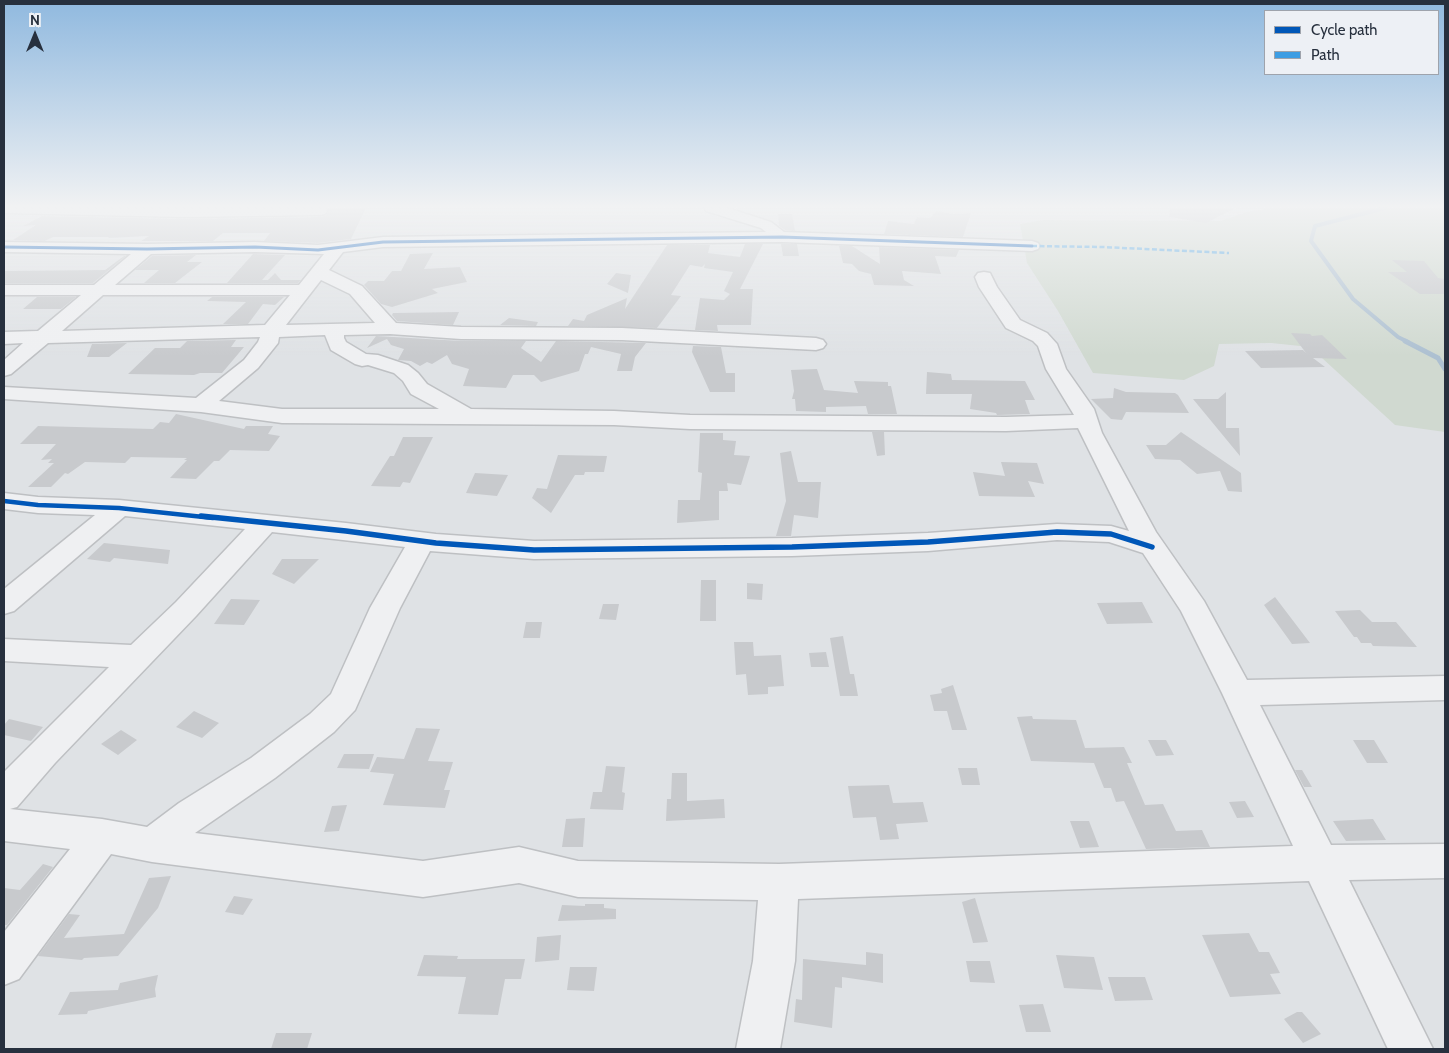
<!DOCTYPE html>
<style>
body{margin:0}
#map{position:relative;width:1449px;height:1053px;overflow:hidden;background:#dfe2e5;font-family:Cabin,sans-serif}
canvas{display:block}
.frame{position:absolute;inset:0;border:5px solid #27303e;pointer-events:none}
.legend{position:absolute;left:1264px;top:10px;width:175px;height:65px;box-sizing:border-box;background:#edf0f5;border:1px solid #9ea3ac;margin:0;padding:6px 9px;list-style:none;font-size:15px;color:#27303e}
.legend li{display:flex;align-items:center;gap:10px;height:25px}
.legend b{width:25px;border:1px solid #9ea3ac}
.north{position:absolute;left:10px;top:10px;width:50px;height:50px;-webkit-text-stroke:4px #edf0f5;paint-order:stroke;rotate:0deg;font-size:14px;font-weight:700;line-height:20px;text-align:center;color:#27303e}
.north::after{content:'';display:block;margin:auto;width:18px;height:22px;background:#27303e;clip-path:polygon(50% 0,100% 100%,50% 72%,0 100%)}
</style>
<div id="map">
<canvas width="1449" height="1053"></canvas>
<div class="frame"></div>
<ul class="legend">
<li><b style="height:6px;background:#0057b8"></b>Cycle path</li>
<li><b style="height:6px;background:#3d9de3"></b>Path</li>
</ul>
<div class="north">N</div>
</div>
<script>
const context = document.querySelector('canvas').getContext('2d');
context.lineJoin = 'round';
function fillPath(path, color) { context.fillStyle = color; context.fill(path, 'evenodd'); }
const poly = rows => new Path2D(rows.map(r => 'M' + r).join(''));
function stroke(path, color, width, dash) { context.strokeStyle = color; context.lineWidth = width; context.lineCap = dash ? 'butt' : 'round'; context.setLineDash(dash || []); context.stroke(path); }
fillPath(poly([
 [1271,208,1445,208,1445,432,1395,425,1310,347,1271,343,1219,344,1214,366,1184,380,1093,373,1058,311,1027,263,1020,224,1043,220,1220,221,1246,212]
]), '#d0d9d0');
stroke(poly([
 [1385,208,1315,226,1311,241,1353,299,1398,337,1408,342]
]), '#adc0d1', 4);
stroke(poly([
 [1405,341,1438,358,1445,369]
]), '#adc0d1', 5);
fillPath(poly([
 [328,208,366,208,351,239,318,243,264,241,270,233,223,233,213,241,141,241,149,236,108,238,109,237,53,237,45,241,13,240,36,225,23,226,42,216,184,219,320,217,327,215],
 [1170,208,1236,208,1206,223,1169,217],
 [936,211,953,214,971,213,963,237,884,234,888,221,914,224,917,217,930,218],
 [778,214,792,214,795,231,785,230,779,226],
 [745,244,763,244,740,289,753,289,751,325,717,325,718,331,695,330,700,298,724,300,730,294,724,291,733,272,704,268,705,264,702,267,690,265,671,295,681,296,657,328,568,326,573,319,584,321,587,315,627,298,625,309,667,245,710,245,708,253,740,257],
 [781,244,797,244,799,256,783,256],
 [839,246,852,246,880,264,879,247,959,250,956,257,935,256,941,274,902,271,904,280,914,286,874,285,871,274,859,271,852,264,843,263],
 [433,253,424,269,460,267,467,282,432,289,438,293,392,307,381,304,364,285,368,281,384,281,392,271,401,271,410,254],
 [253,254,285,255,262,280,268,280,275,273,281,280,301,280,298,283,227,283],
 [196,255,187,262,202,262,175,283,144,283,159,270,135,270,152,256],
 [124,256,126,256,93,283,4,283,4,271,105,270],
 [1392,260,1424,261,1438,278,1445,279,1445,294,1420,294,1388,272,1407,272],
 [616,273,631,275,628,293,607,284],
 [37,297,76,297,61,309,23,309],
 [212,297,284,297,275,305,263,304,248,324,223,324,246,302,207,301],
 [459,312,453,325,397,321,392,315,393,313],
 [509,318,538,322,536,326,500,325],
 [1291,333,1310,334,1312,336,1322,335,1347,359,1313,358,1325,367,1261,368,1245,351,1303,350,1306,353],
 [376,336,461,341,526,341,521,348,541,362,556,341,646,343,635,357,632,371,617,371,621,354,591,347,588,354,585,354,579,371,541,382,534,375,513,375,506,388,463,386,469,369,452,364,447,355,432,364,427,362,420,366,411,361,398,360,404,349,391,345,387,339,367,348],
 [236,340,231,347,244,347,222,373,200,373,194,375,128,374,155,348,180,348,187,341],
 [127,343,109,357,87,357,92,344],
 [693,346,721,347,726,373,735,373,735,392,710,392,692,352],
 [817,369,824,390,858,393,854,381,888,382,888,386,891,386,897,414,868,414,866,406,826,407,826,412,796,411,795,399,792,399,794,391,791,370],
 [927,372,951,374,952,380,1025,381,1035,400,1025,400,1030,414,997,415,996,413,970,409,972,394,926,394],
 [1114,388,1126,392,1175,393,1178,395,1189,413,1126,412,1122,420,1111,419,1091,399,1113,398],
 [1226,392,1226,428,1239,428,1240,456,1193,399,1218,399],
 [176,414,244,429,246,426,273,426,268,434,280,436,269,451,230,450,219,461,214,461,196,479,170,478,187,460,184,460,187,458,131,457,125,463,85,462,68,474,65,473,51,487,28,487,54,463,48,463,52,459,41,460,56,444,20,444,38,426,153,429,160,422,169,423],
 [872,432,884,432,885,455,877,456],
 [1181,432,1241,473,1242,492,1228,491,1220,471,1197,474,1180,460,1155,459,1146,445,1166,445],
 [700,433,723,433,723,440,736,441,734,455,750,456,741,485,727,483,728,491,719,491,719,520,677,523,678,500,700,500,702,473,698,472],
 [403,437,433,437,410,483,403,482,400,487,371,486,390,456,394,456],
 [791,451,798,482,821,482,818,518,794,515,791,536,776,536,786,501,780,453],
 [558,455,607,456,604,472,585,472,584,475,575,475,551,513,532,498,537,488,547,489],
 [1001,462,1037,463,1044,484,1028,481,1035,497,979,496,973,472,1005,476],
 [475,473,508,475,497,496,466,493],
 [104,543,170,550,168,564,114,558,110,562,87,559],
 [282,559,319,559,294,584,272,574],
 [701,580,716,580,716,621,700,621],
 [747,583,763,584,762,600,747,599],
 [1275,597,1310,643,1292,644,1264,605],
 [231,599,260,600,244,625,214,624],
 [1142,602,1153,623,1107,624,1097,603],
 [603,604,619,604,616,620,599,619],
 [1360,610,1372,622,1396,622,1417,647,1373,646,1371,643,1361,643,1357,637,1354,637,1335,611],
 [526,622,542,622,540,638,523,638],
 [843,636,850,674,854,674,858,696,840,696,830,638],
 [734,642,753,642,754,656,781,655,784,686,768,687,768,694,748,695,746,674,736,675],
 [826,652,829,667,811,667,809,653],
 [953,685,967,730,952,730,947,711,934,711,930,695,942,693,941,689],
 [194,711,219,723,202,738,176,727],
 [1032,716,1033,719,1076,720,1085,748,1124,747,1132,763,1127,763,1145,805,1163,804,1176,831,1202,830,1210,847,1146,849,1124,801,1116,802,1111,788,1104,788,1094,763,1031,761,1017,717],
 [9,719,43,727,31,741,4,735,4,725],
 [416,728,440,729,428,761,453,762,444,790,450,790,445,808,383,805,394,774,370,772,377,757,404,759],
 [121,730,137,740,118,755,101,744],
 [1148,740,1166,740,1174,755,1156,756],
 [1353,740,1374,740,1388,763,1367,763],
 [344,754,374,754,369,769,337,768],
 [606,766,625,767,622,792,625,793,623,810,590,809,593,792,602,792],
 [958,768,977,768,980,785,962,785],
 [1295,770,1302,770,1312,787,1304,787],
 [672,773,687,773,687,801,724,799,725,818,666,821,667,799,671,799],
 [889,785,893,803,923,802,928,822,896,824,899,839,880,840,876,817,853,818,848,786],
 [1245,801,1254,817,1237,818,1229,802],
 [347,805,339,831,324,832,332,806],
 [585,818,583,847,562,847,566,819],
 [1373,819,1386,840,1346,841,1333,821],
 [1070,821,1089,821,1099,847,1080,848],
 [43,864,53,867,7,925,4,925,4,888,20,890],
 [171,876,158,908,118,956,84,958,82,960,38,956,69,914,80,915,64,938,124,934,149,878],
 [234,896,253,899,243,915,225,912],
 [975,898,988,942,973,943,962,902],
 [585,904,604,904,604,908,616,909,616,919,558,921,562,905,585,906],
 [1249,933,1259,952,1269,952,1280,973,1270,974,1281,994,1230,997,1202,935],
 [561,935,559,960,535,962,537,937],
 [866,952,883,954,883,983,842,977,842,988,835,987,832,1028,794,1022,796,999,802,1000,803,959,866,965],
 [424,955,458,956,457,959,525,959,521,979,505,979,498,1015,458,1014,466,977,417,976],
 [1056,955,1094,957,1103,990,1064,988],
 [966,961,990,961,995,983,970,982],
 [570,967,597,967,594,991,567,990],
 [158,975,155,989,156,997,88,1011,87,1014,58,1015,70,992,118,990,120,983],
 [1108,977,1145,977,1153,1000,1115,1001],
 [1043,1004,1051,1032,1026,1032,1019,1005],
 [1297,1012,1302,1012,1321,1034,1303,1043,1284,1019],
 [276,1033,312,1033,307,1049,271,1049]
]), '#c8cacd');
const minor = poly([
 [4,208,326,208,327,211,325,214,320,215,184,217,4,213,4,208],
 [704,208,728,208,771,222,784,232,1032,241,1038,243,1040,246,1038,249,1032,251,782,242,383,247,343,252,329,270,362,286,396,323,461,327,622,328,816,338,823,340,826,344,823,348,816,350,622,340,461,339,390,334,344,335,344,338,346,342,366,354,378,355,408,365,418,373,427,384,471,409,614,411,690,415,1006,417,1074,415,1046,369,1038,346,1033,341,1006,328,979,287,975,277,978,273,984,272,990,273,997,287,1020,320,1047,333,1057,344,1066,369,1094,409,1102,433,1156,532,1204,601,1247,680,1445,676,1445,700,1260,705,1331,845,1445,844,1445,878,1349,880,1433,1049,1388,1049,1309,881,798,899,795,961,780,1049,736,1049,753,961,758,900,578,897,519,883,423,897,152,862,111,854,19,979,4,985,4,932,70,849,4,841,4,772,109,667,4,661,4,639,131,645,176,602,245,529,125,516,14,611,4,614,4,589,95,515,38,513,4,509,4,493,38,497,119,500,346,523,436,534,534,541,792,538,928,533,1057,524,1111,526,1129,531,1078,428,1006,431,690,429,614,425,282,423,201,412,4,399,4,387,196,398,244,360,258,342,260,337,48,343,11,374,4,376,4,360,23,343,4,344,4,332,38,331,81,295,4,295,4,285,94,285,131,254,4,252,4,242,147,244,255,242,318,245,383,237,766,232,761,228,706,211,704,208],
 [255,252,324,254,299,285,115,285,151,254,255,252],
 [321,280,350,294,375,323,286,325,321,280],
 [103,295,290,295,265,325,62,331,103,295],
 [325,335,331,350,355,364,362,366,368,365,394,373,403,381,411,394,439,409,282,409,219,401,258,368,278,343,279,337,325,335],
 [272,532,405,547,370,608,331,694,310,714,251,758,179,803,147,827,102,819,10,809,17,807,55,763,196,616,272,532],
 [1057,540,1109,542,1143,553,1181,611,1222,693,1293,846,779,864,578,861,519,847,423,861,195,833,275,778,334,732,355,710,400,608,430,551,534,559,792,556,928,551,1057,540]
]);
stroke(minor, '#bec0c3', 3);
fillPath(minor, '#eff0f2');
stroke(poly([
 [1032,246,1103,247,1229,253]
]), '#3d9de3', 2.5, [5, 2.5]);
stroke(poly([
 [4,247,147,249,255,247,318,250,383,242,782,237,1032,246]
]), '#0057b8', 3);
stroke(poly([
 [4,501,38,505,119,508,213,518]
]), '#0057b8', 4.5);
stroke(poly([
 [201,516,346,531,436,543,534,550,792,547,928,542,1057,532,1111,534,1152,547]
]), '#0057b8', 5.5);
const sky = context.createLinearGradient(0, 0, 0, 356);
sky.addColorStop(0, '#90b9df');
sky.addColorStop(0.58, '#f1f2f3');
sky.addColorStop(1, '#f1f2f300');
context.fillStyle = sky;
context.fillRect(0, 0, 1449, 356);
</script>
